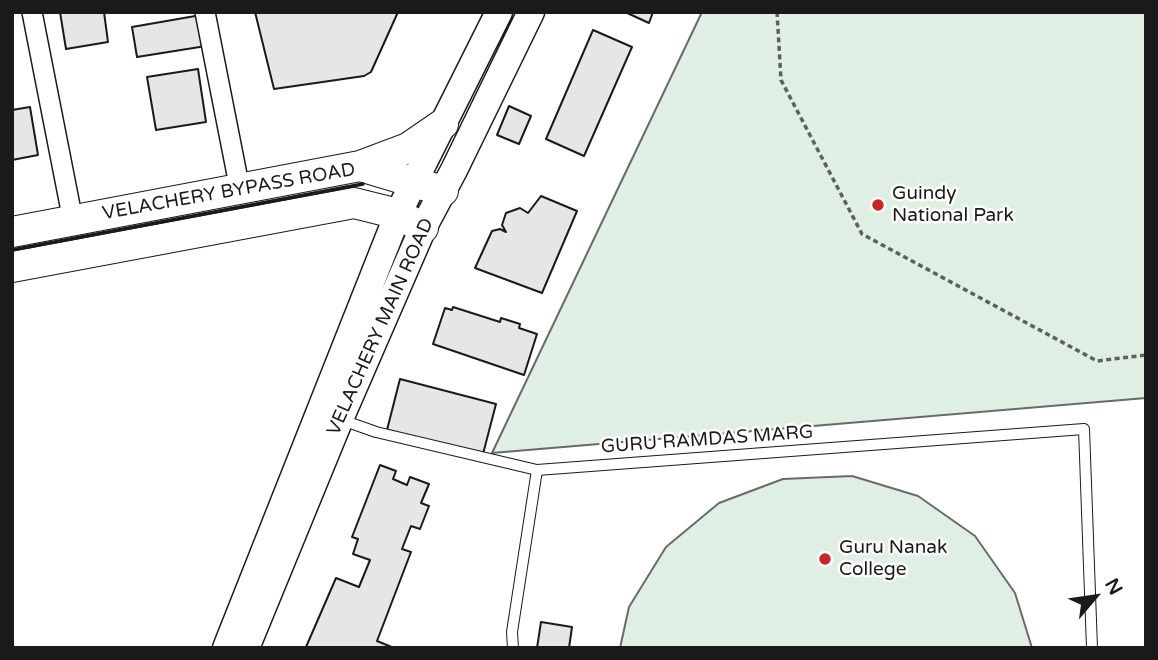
<!DOCTYPE html>
<style>
body{margin:0}
#map{position:relative;width:1158px;height:660px;overflow:hidden;background:#fff;font-family:"Varela Round",sans-serif}
canvas{display:block}
.frame{position:absolute;inset:0;border:14px solid #1a1a1a;pointer-events:none}
.north{position:absolute;left:1060px;top:562px;width:70px;height:70px;-webkit-text-stroke:5px #fff;paint-order:stroke;rotate:61deg;font-size:19px;font-weight:700;line-height:28px;text-align:center;color:#1a1a1a}
.north::after{content:'';display:block;margin:auto;width:24px;height:32px;background:#1a1a1a;clip-path:polygon(50% 0,100% 100%,50% 72%,0 100%)}
</style>
<div id="map">
<canvas width="1158" height="660"></canvas>
<div class="frame"></div>
<div class="north">N</div>
</div>
<script>
const context = document.querySelector('canvas').getContext('2d');
context.lineJoin = 'round';
function fillPath(path, color) { context.fillStyle = color; context.fill(path, 'evenodd'); }
const poly = rows => new Path2D(rows.map(r => 'M' + r).join(''));
function stroke(path, color, width, dash) { context.strokeStyle = color; context.lineWidth = width; context.lineCap = dash ? 'butt' : 'round'; context.setLineDash(dash || []); context.stroke(path); }
function write(font, color, halo, rows, align = 'center') {
  context.font = font + ' "Varela Round",sans-serif'; context.lineWidth = 5; context.setLineDash([]); context.textBaseline = 'middle'; context.strokeStyle = halo; context.fillStyle = color; for (const [text, x, y, turn = 0] of rows) {
    context.save(); context.translate(x, y); context.rotate((+turn || 0) * Math.PI / 180); context.textAlign = isNaN(turn) ? turn : align; if (halo) context.strokeText(text, 0, 0); context.fillText(text, 0, 0); context.restore();
  }
}
const green = poly([
 [702,12,1146,12,1146,398,492,453,702,12],
 [852,476,918,496,975,536,1015,593,1032,648,620,648,629,607,666,547,719,503,783,479,852,476]
]);
fillPath(green, '#e0efe3');
stroke(green, '#6a6a6a', 2);
const building = poly([
 [60,12,104,12,108,42,66,49,60,12],
 [255,12,398,12,371,72,364,76,274,89,255,12],
 [625,12,653,12,649,23,625,12],
 [201,15,206,46,137,57,132,27,201,15],
 [593,30,632,47,584,156,546,139,593,30],
 [198,69,206,122,156,130,147,77,198,69],
 [509,106,531,116,519,144,497,135,509,106],
 [30,107,38,155,12,160,12,110,30,107],
 [541,196,577,211,542,293,475,268,492,231,500,229,506,232,502,225,506,213,520,208,528,213,541,196],
 [453,307,500,322,501,318,520,324,519,328,537,334,524,375,433,344,445,308,452,310,453,307],
 [400,379,496,404,483,454,387,430,400,379],
 [380,465,396,471,393,479,407,485,410,477,429,484,421,503,429,506,420,529,411,526,402,549,411,552,377,641,394,648,306,647,336,578,359,587,370,560,353,554,358,539,352,537,380,465],
 [541,622,572,627,569,648,537,648,541,622]
]);
fillPath(building, '#e6e6e6');
stroke(building, '#1a1a1a', 2);
const lane = poly([
 [342,420,376,432,537,470,1084,429,1092,648],
 [513,648,512,632,537,470]
]);
const street = poly([
 [32,12,73,221],
 [205,12,240,190]
]);
const secondary = poly([
 [226,648,398,214,499,12],
 [246,648,340,419,423,228,454,170,531,12]
]);
const primary = poly([
 [360,166,443,191],
 [12,232,360,166,408,148,443,124],
 [12,267,354,203,398,214,423,228]
]);
stroke(lane, '#1a1a1a', 12);
stroke(street, '#1a1a1a', 22);
stroke(secondary, '#1a1a1a', 29);
stroke(primary, '#1a1a1a', 32);
stroke(poly([
 [777,12,781,80,862,234,1097,361,1146,355]
]), '#5f5f5f', 3.5, [5, 3.5]);
stroke(lane, '#fff', 10);
stroke(street, '#fff', 19);
stroke(secondary, '#fff', 26);
stroke(primary, '#fff', 30);
stroke(poly([
 [12,250,363,184]
]), '#1a1a1a', 3.5);
for (const [x, y, r, color] of [
 [878,205,7,"#c62828"],
 [825,559,7,"#c62828"]
]) { const dot = new Path2D(); dot.arc(x, y, r, 0, 2 * Math.PI); context.fillStyle = color; context.fill(dot); stroke(dot, '#fff', 2.5); }
write('19px', '#1a1a1a', '#fff', [
 ["VELACHERY BYPASS ROAD",229,192,-10],
 ["VELACHERY MAIN ROAD",381,327,-66],
 ["GURU RAMDAS MARG",707,440,-4]
]);
write('19px', '#1a1a1a', '#fff', [
 ["Guindy",892,194],
 ["National Park",892,216],
 ["Guru Nanak",839,548],
 ["College",839,570]
], 'left');
</script>
